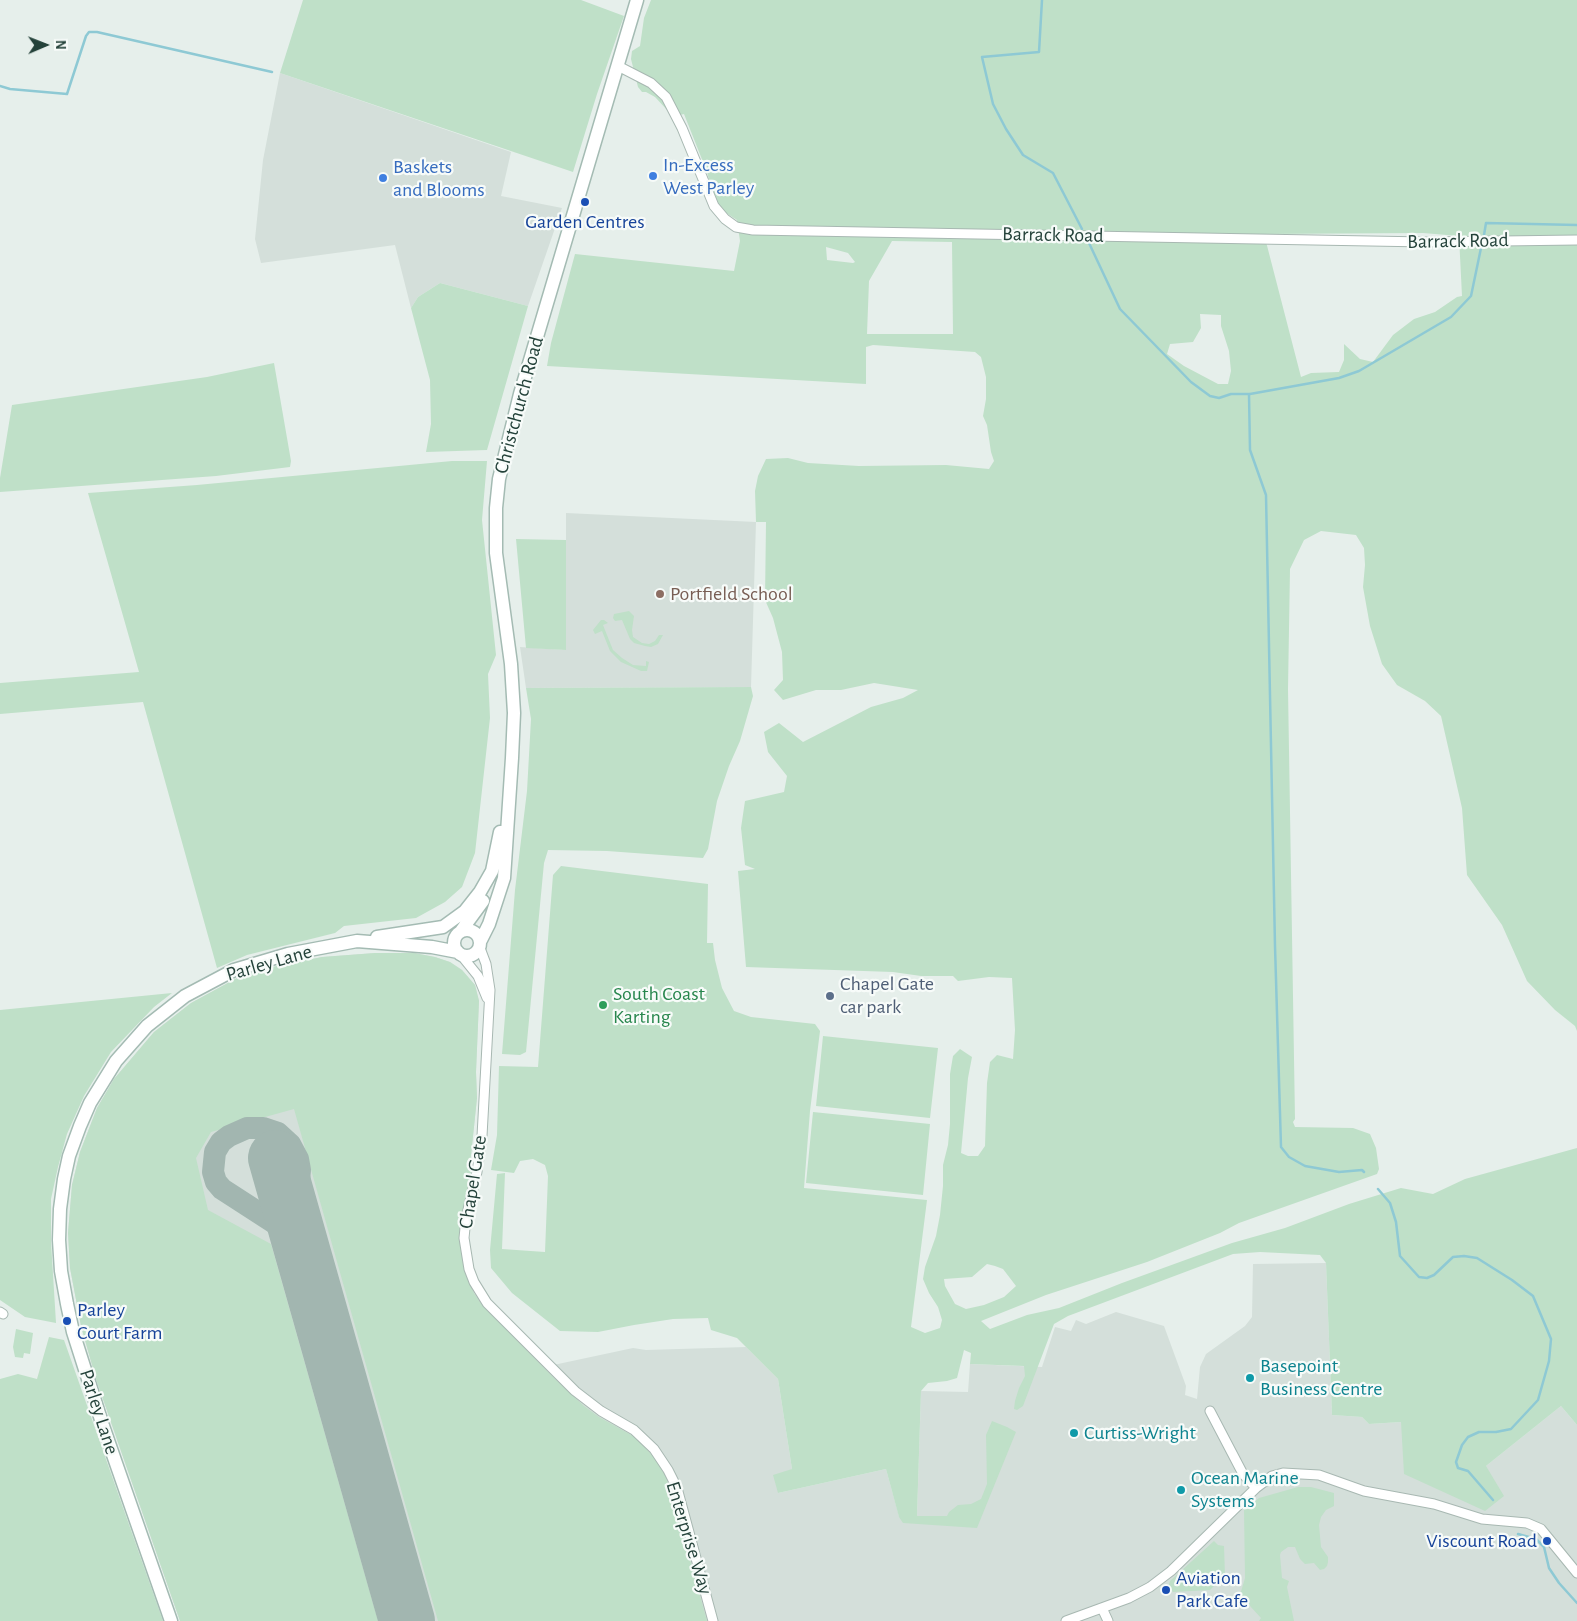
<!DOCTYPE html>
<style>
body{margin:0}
#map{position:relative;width:1577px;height:1621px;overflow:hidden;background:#e6efeb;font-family:"Alegreya Sans",sans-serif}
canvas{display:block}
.north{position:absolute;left:20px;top:20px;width:50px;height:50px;-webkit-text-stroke:4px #f7fbf9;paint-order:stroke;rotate:89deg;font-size:14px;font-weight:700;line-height:20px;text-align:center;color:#24423a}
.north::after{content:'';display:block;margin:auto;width:18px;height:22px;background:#24423a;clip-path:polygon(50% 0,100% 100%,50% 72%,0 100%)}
</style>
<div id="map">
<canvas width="1577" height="1621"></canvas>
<div class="north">N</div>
</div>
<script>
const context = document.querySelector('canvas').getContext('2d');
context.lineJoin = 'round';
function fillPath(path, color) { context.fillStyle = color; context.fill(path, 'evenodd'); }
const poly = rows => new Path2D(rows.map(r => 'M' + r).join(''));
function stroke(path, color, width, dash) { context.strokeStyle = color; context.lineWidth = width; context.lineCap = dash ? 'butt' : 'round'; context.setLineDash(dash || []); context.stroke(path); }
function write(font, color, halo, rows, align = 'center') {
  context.font = font + ' "Alegreya Sans",sans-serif'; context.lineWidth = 4.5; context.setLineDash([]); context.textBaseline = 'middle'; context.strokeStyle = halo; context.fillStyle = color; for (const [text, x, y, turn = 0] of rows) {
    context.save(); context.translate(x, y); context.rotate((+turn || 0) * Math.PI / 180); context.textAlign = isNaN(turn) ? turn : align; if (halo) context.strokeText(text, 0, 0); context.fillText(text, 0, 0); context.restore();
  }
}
fillPath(poly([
 [280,73,511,152,501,196,562,208,528,306,440,283,418,297,411,308,395,245,261,263,255,239,263,160],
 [566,513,756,522,751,687,526,688,520,647,566,650],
 [375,953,414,953,435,957,450,962,462,970,475,985,479,1001,476,1072,477,1098,470,1165,472,1166,460,1236,463,1262,474,1293,482,1305,544,1367,633,1348,646,1350,746,1347,778,1379,792,1469,778,1493,886,1469,899,1516,917,1516,921,1391,968,1392,970,1364,1042,1367,1055,1327,1071,1331,1076,1320,1086,1324,1116,1312,1164,1326,1186,1386,1185,1395,1197,1399,1200,1367,1206,1354,1245,1326,1252,1317,1253,1264,1326,1263,1332,1415,1362,1417,1369,1424,1401,1422,1486,1466,1561,1406,1577,1425,1577,1621,180,1621,96,1379,81,1326,70,1268,68,1233,72,1185,80,1152,97,1108,114,1079,154,1032,191,1003,237,978,267,968,322,957]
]), '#d4dfda');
fillPath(poly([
 [303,0,581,0,624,16,597,94,573,172,280,73],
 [651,0,1577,0,1577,1031,1575,1026,1555,1010,1527,981,1502,925,1467,875,1462,808,1441,716,1425,701,1397,685,1382,664,1370,626,1363,587,1365,565,1364,548,1356,535,1321,531,1304,540,1290,569,1288,689,1295,1119,1293,1122,1295,1127,1353,1128,1370,1134,1376,1148,1379,1169,1377,1174,1239,1223,1220,1233,1147,1262,1046,1295,981,1321,990,1329,1027,1315,1059,1308,1122,1283,1232,1243,1285,1228,1349,1204,1401,1188,1433,1194,1465,1179,1577,1148,1577,1425,1561,1406,1486,1466,1504,1496,1485,1511,1404,1474,1401,1422,1369,1424,1362,1417,1332,1415,1326,1263,1320,1255,1260,1252,1233,1254,1068,1316,1054,1324,1023,1406,1017,1410,1014,1409,1015,1401,1019,1388,1025,1376,1024,1366,970,1364,971,1353,964,1350,957,1378,947,1381,928,1383,921,1391,917,1516,947,1516,949,1512,958,1505,971,1504,981,1499,987,1484,986,1435,992,1421,1007,1427,1016,1432,977,1528,903,1523,899,1517,886,1469,778,1493,773,1475,792,1469,778,1379,737,1338,711,1330,708,1318,673,1319,634,1325,598,1332,560,1331,512,1293,491,1268,490,1250,497,1174,505,1173,502,1249,545,1252,548,1176,545,1165,533,1159,520,1161,514,1173,491,1170,497,1135,499,1066,538,1067,553,875,561,866,708,884,707,943,713,943,715,960,722,988,734,1011,751,1017,815,1024,820,1031,810,1111,804,1188,927,1200,911,1327,925,1333,940,1328,942,1320,938,1307,929,1293,923,1279,925,1267,936,1236,940,1215,943,1186,943,1165,948,1145,950,1124,950,1074,953,1056,960,1049,972,1057,968,1078,961,1153,968,1156,978,1156,985,1146,987,1083,990,1062,997,1055,1013,1059,1015,1030,1012,978,989,977,958,981,953,976,921,976,893,972,746,967,738,871,755,869,745,865,741,828,745,801,784,792,787,776,768,752,764,732,779,723,803,742,871,707,903,698,918,690,874,683,841,690,816,690,783,700,774,690,783,680,782,652,773,618,765,600,766,522,756,522,755,491,758,476,766,459,788,458,808,463,859,466,946,465,989,469,994,461,991,452,987,425,983,416,986,399,986,377,981,357,975,352,873,345,866,347,866,384,547,366,551,343,575,254,734,271,740,241,737,220,723,211,713,195,707,172,684,114,680,115,668,111,655,97,646,92,642,92,638,87,631,59,632,51,640,46,644,18],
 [1423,233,1459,236,1462,296,1457,297,1435,312,1414,319,1393,335,1373,362,1360,359,1344,344,1344,360,1339,372,1311,373,1301,377,1264,234],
 [892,241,952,242,953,334,867,334,869,281],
 [826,247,848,253,855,262,853,263,827,260],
 [1200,314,1221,315,1221,326,1229,351,1231,371,1228,384,1218,384,1184,366,1167,354,1170,344,1193,342,1201,328],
 [987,1264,995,1266,1003,1269,1016,1286,1004,1297,984,1305,966,1309,955,1304,945,1286,944,1279,972,1277],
 [440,283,528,306,487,450,426,452,431,424,430,380,411,308,418,297],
 [274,363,291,461,290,467,216,476,0,492,0,478,12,405,207,377],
 [452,461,487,461,482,520,496,655,488,674,490,718,475,853,462,887,445,902,416,918,344,926,335,933,247,955,217,968,143,702,0,714,0,683,139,672,88,493,197,485],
 [516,539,566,540,566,650,526,648],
 [629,611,634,616,632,630,633,637,642,643,649,644,655,641,659,635,663,635,658,644,651,647,645,646,634,643,630,639,622,620,615,621,613,618,614,614],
 [601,620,604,620,608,623,603,625,613,650,622,658,633,665,646,666,646,661,649,662,647,671,641,671,621,662,610,651,602,631,595,634,593,630],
 [751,687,753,696,740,741,729,766,717,801,708,849,703,858,607,851,548,850,544,863,526,1052,520,1055,502,1054,515,890,527,791,531,719,526,688],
 [375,953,414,953,435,957,450,962,462,970,475,985,479,1001,476,1072,477,1098,470,1165,472,1166,460,1236,463,1262,467,1277,474,1293,482,1305,554,1378,584,1406,599,1417,635,1437,654,1457,665,1475,673,1498,707,1621,438,1621,294,1109,211,1132,196,1158,208,1210,271,1244,378,1621,180,1621,96,1379,81,1326,70,1268,68,1233,72,1185,80,1152,97,1108,114,1079,154,1032,191,1003,237,978,267,968,322,957],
 [172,993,154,1007,111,1052,84,1096,67,1134,58,1167,51,1199,51,1242,56,1323,25,1317,0,1300,0,1010],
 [823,1036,938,1048,930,1118,816,1106],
 [813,1112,930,1124,923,1195,806,1183],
 [16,1329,33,1333,30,1354,24,1353,23,1358,15,1357,13,1347],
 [49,1337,64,1340,163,1621,0,1621,0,1379,18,1374,37,1379],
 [1298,1487,1311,1487,1334,1493,1334,1506,1326,1510,1321,1517,1319,1525,1321,1547,1328,1557,1328,1562,1327,1566,1324,1569,1320,1570,1314,1563,1305,1564,1300,1559,1295,1547,1288,1547,1281,1552,1280,1555,1282,1578,1289,1581,1287,1587,1294,1621,1259,1621,1261,1618,1240,1595,1245,1578,1244,1510,1259,1498],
 [1214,1541,1218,1545,1224,1546,1225,1575,1210,1590,1173,1592,1168,1587,1170,1581]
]), '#bfe0c8');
stroke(poly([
 [1042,0,1039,52,982,57,993,104,1006,129,1023,155,1053,173,1082,229],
 [0,86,10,89,67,94,86,36,89,32,97,32,272,72],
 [1484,235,1486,223,1577,225],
 [1089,243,1120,309,1191,382,1210,396,1219,398,1231,394,1249,394,1250,450,1266,495,1275,946,1281,1147,1289,1157,1305,1166,1339,1172,1362,1170,1364,1172],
 [1250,394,1339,378,1359,371,1451,317,1471,296,1481,248],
 [1378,1189,1390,1203,1396,1222,1400,1256,1419,1277,1427,1278,1434,1275,1453,1257,1464,1256,1477,1258,1512,1280,1533,1296,1551,1339,1549,1361,1538,1400,1511,1429,1496,1432,1479,1432,1468,1437,1462,1445,1456,1462,1458,1468,1468,1471,1493,1500],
 [1518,1534,1536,1539,1544,1547,1549,1568,1559,1583,1577,1603]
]), '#8ec9d4', 2.5);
stroke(poly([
 [297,1236,296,1213,300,1170,298,1159,290,1144,278,1133,263,1128,247,1128,229,1136,221,1142,215,1152,213,1172,216,1182,222,1189,290,1233,300,1247]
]), '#a2b6b0', 22);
stroke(poly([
 [276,1158,407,1621]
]), '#a2b6b0', 56);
const street = poly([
 [618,66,651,83,666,97,682,128,714,206,725,219,736,227,753,230,1426,242,1577,240],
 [480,948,486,964,490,990,482,1136,477,1172,466,1218,464,1238,469,1269,474,1282,487,1303,575,1391,601,1411,634,1430,654,1449,668,1470,677,1488,713,1621],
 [461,955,478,976,487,998],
 [0,1312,3,1314],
 [1210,1411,1243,1474,1256,1488],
 [1102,1608,1108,1621],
 [1066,1621,1129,1598,1150,1587,1171,1571,1256,1488,1272,1476,1283,1473,1319,1475,1364,1491,1434,1504,1482,1519,1527,1523,1541,1529,1577,1573]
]);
const secondary = poly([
 '454 943a13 13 0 1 1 26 0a13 13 0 1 1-26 0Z',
 [461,931,483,901],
 [377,937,443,927,465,911,480,892,492,871,500,832],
 [481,940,489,924,504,878,512,758,514,713,511,664,496,553,496,508,499,479,520,394,637,0],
 [171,1621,103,1426,73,1332,67,1304,61,1271,59,1240,60,1209,64,1179,69,1156,80,1126,90,1103,116,1061,147,1026,185,996,234,970,288,954,357,941,432,947,458,952]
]);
stroke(street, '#a8b8b2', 11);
stroke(secondary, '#a4bbb3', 15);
stroke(street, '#fff', 9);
stroke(secondary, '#fff', 12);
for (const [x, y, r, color] of [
 [653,176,5,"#3f7fe0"],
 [383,178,5,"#3f7fe0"],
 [585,202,5,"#1a4fb4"],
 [660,594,5,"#8d6e63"],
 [830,996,5,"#5c6f8a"],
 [603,1005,5,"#2e9e5b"],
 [67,1321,5,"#1a4fb4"],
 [1250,1378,5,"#0f9aa8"],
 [1074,1433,5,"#0f9aa8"],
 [1181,1490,5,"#0f9aa8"],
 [1547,1541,5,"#1a4fb4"],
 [1166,1590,5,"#1a4fb4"]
]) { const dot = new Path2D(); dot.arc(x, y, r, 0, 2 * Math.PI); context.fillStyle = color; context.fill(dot); stroke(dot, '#f7fbf9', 2); }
write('20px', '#366cbe', '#f7fbf9', [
 ["In-Excess",663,165],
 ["West Parley",663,188],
 ["Baskets",393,167],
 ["and Blooms",393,190]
], 'left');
write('20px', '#164399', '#f7fbf9', [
 ["Garden Centres",585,222,"center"],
 ["Parley",77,1310],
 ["Court Farm",77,1333],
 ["Viscount Road",1537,1541,"right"],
 ["Aviation",1176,1578],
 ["Park Cafe",1176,1601]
], 'left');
write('20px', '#24423a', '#f7fbf9', [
 ["Barrack Road",1053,235,1],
 ["Barrack Road",1458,241,-1],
 ["Christchurch Road",519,405,-75],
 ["Parley Lane",269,963,-16],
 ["Chapel Gate",473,1182,-81],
 ["Parley Lane",99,1412,72],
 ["Enterprise Way",689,1538,73]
]);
write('20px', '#785e54', '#f7fbf9', [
 ["Portfield School",670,594]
], 'left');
write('20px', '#4e5e75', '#f7fbf9', [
 ["Chapel Gate",840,984],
 ["car park",840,1007]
], 'left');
write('20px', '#27864d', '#f7fbf9', [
 ["South Coast",613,994],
 ["Karting",613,1017]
], 'left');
write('20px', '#0d838f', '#f7fbf9', [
 ["Basepoint",1260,1366],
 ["Business Centre",1260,1389],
 ["Curtiss-Wright",1084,1433],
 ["Ocean Marine",1191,1478],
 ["Systems",1191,1501]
], 'left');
</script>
